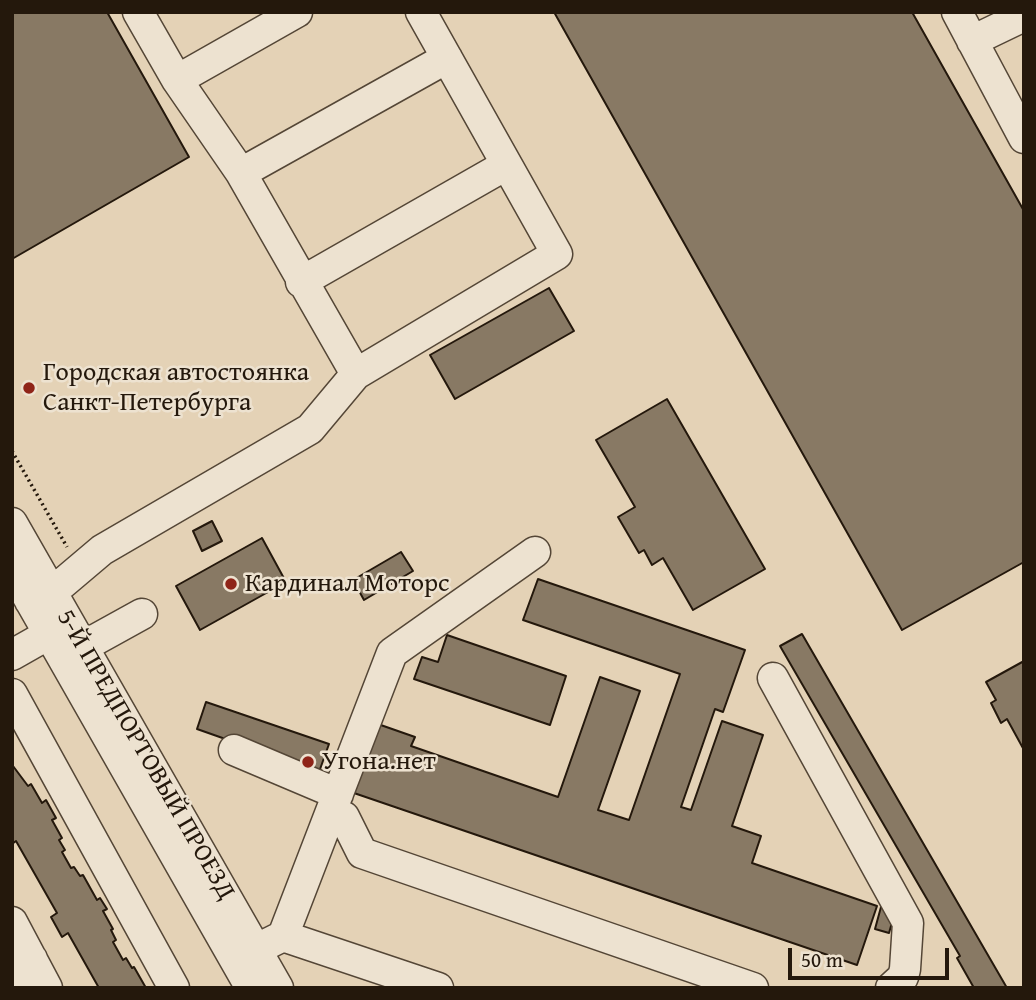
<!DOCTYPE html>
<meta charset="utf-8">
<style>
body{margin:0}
#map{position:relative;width:1036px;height:1000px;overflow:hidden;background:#e4d2b6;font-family:"Gentium Book Plus",serif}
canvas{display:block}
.frame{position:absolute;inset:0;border:14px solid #24180c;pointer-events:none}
.scale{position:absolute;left:788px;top:948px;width:161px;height:32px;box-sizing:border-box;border:4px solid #24180c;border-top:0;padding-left:9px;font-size:21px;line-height:24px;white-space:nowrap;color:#24180c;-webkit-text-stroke:5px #ede2d0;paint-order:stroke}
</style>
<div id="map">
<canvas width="1036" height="1000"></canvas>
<div class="frame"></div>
<div class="scale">50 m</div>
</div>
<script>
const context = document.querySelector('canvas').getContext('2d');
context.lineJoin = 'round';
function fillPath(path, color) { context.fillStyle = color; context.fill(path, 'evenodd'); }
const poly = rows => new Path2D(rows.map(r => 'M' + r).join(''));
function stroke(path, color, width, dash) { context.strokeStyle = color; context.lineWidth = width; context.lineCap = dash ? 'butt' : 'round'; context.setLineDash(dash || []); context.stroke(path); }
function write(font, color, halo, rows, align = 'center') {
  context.font = font + ' "Gentium Book Plus",serif'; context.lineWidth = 5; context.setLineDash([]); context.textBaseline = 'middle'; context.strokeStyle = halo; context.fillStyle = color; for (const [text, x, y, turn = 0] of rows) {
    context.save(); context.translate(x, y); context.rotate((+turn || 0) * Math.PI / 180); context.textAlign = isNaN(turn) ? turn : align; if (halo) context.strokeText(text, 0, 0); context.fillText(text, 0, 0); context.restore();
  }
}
const building = poly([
 [12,12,107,12,189,157,12,259,12,12],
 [554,12,912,12,1024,211,1024,562,902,630,554,12],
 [549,288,574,331,455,399,430,355,549,288],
 [667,399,765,569,693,610,663,558,652,565,644,550,639,553,618,517,635,507,596,440,667,399],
 [212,521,222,541,202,551,193,531,212,521],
 [262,538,286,582,200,630,176,586,262,538],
 [401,552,413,571,364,600,353,580,401,552],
 [538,579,745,650,723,712,715,709,681,807,691,810,722,721,763,735,732,826,761,836,752,863,877,906,857,965,351,792,375,723,415,737,411,746,558,797,600,677,640,691,598,810,629,820,680,674,523,620,538,579],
 [802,634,1007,988,974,988,957,958,960,956,780,646,802,634],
 [447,635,566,676,550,725,414,679,422,657,438,662,447,635],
 [1024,661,1024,750,1007,719,1001,723,991,703,996,700,986,682,1024,661],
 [206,702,329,744,319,772,197,729,206,702],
 [13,766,28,786,31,784,42,803,46,800,56,818,52,820,62,838,59,840,65,850,62,852,71,868,74,867,80,876,83,875,97,900,100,898,107,909,103,911,113,929,111,930,116,940,113,942,123,960,126,958,132,968,134,967,146,988,99,988,68,933,62,937,51,917,57,913,16,841,12,844,13,766],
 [881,907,895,912,889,933,875,929,881,907]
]);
fillPath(building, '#887964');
stroke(building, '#24180c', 2);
const minor = poly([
 [138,12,177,80,241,173,356,374],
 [957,12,1024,138],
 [972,41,1024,16],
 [177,80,297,12],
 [241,173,447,58],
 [301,282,506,165],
 [12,523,278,988],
 [12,569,251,988],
 [30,601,63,583,102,550,310,429,356,374,557,254,421,12],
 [12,655,49,634],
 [66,656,142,614],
 [773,678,908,923,905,969,903,977,891,988],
 [12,694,174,988],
 [234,750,338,794],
 [331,812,344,817,362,853,753,988],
 [12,922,47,988],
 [283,936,392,653,535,552],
 [267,944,283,936,438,988],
 [17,988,16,978,32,959]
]);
stroke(minor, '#544636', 33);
stroke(poly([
 [12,451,67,547]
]), '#24180c', 3.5, [2, 3.5]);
stroke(minor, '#ede2d0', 30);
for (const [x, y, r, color] of [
 [29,388,7,"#8f2418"],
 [231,584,7,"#8f2418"],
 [308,762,7,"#8f2418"]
]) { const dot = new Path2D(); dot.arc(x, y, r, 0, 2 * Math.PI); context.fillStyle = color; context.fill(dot); stroke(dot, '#ede2d0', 2.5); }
write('26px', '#24180c', '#ede2d0', [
 ["Городская автостоянка",43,373],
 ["Санкт-Петербурга",43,403],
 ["Кардинал Моторс",245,584],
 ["Угона.нет",322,762]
], 'left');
write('26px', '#24180c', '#ede2d0', [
 ["5-Й ПРЕДПОРТОВЫЙ ПРОЕЗД",145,755,60]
]);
</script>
